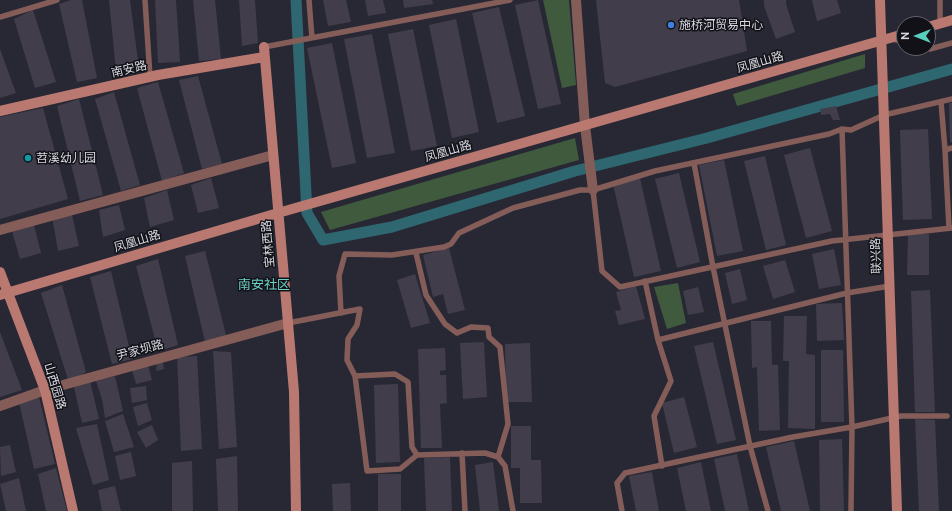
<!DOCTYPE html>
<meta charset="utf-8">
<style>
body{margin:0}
#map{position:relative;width:952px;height:511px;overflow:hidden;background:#282835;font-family:Ubuntu,sans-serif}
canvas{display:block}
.north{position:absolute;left:896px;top:16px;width:40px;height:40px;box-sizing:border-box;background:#111117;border:1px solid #616169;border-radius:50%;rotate:270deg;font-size:11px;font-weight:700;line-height:16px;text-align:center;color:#dadae3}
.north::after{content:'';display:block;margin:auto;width:14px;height:18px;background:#59cebf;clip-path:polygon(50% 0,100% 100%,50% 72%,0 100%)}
</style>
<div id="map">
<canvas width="952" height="511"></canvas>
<div class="north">N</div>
</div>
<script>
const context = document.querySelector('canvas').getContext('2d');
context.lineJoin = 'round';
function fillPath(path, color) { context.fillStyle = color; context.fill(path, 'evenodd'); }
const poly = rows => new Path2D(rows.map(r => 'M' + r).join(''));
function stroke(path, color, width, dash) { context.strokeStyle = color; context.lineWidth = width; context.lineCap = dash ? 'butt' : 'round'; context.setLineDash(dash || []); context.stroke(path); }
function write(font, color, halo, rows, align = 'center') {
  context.font = font + ' Ubuntu,"Noto Sans SC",sans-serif'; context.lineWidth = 3; context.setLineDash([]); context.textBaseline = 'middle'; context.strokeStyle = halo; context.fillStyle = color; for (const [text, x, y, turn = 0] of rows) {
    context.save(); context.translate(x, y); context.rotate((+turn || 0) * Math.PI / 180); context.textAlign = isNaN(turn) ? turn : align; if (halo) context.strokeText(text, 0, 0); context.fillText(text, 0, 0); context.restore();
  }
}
fillPath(poly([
 [543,0,569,0,576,85,562,88],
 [865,54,865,68,737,106,733,94],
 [575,138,579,160,330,230,321,212],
 [678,283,686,323,667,329,654,287]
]), '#3f5a3c');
stroke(poly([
 [296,0,307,213,323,240,392,227,575,171,707,138,952,69]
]), '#2f6771', 11);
fillPath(poly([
 [71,0,82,0,97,78,77,82,59,4],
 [109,0,130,0,139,68,116,71],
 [155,0,176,0,180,62,158,63],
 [193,0,215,0,221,59,199,61],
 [239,0,255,0,258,43,242,46],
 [323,0,346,0,351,22,328,26],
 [365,0,383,0,386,13,368,16],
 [403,0,432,0,433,4,404,8],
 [538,0,561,104,538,109,515,5],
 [596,0,739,0,747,51,615,87,605,83],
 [764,0,786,0,786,4,795,32,776,39,764,6],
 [812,0,837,0,841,13,817,21],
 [499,7,525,116,497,123,472,13],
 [33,10,56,82,35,88,14,19],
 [456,19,479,132,452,138,429,25],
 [413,29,437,146,411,151,388,34],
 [372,34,395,153,367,158,344,39],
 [332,43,356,163,332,168,307,48],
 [0,49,16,93,0,98],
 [198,76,222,164,202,169,179,80],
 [158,82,184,173,162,181,137,88],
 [114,92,140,185,121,191,95,99],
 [79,99,103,195,80,201,57,106],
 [949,103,952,103,952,142,950,142],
 [836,106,840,120,833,120,830,114,821,115,820,109],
 [43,108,68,199,0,219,0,117],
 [928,129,932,219,903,220,900,130],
 [810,148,832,231,806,238,784,155],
 [765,156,786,245,766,250,744,161],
 [724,160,743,251,717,256,699,165],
 [679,173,700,262,677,268,655,179],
 [211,178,219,208,198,213,191,185],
 [640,178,661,271,634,277,613,184],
 [167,190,174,220,150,227,144,198],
 [119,205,125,230,103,237,99,210],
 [72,215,79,246,58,251,52,216],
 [33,221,41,253,20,259,12,231],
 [908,234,929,234,929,275,907,275],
 [449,248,465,310,448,314,443,294,433,297,423,255],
 [834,249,841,285,819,289,812,254],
 [205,251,227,339,205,342,185,256],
 [158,259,178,345,158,351,136,266],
 [785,260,795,292,773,299,763,266],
 [740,269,747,300,732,304,725,273],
 [111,271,132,359,112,364,90,277],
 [415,274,430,323,411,328,397,280],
 [62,285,86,372,69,383,41,293],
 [636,286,645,319,619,325,615,311,621,310,616,292],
 [698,287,704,312,688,315,683,291],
 [930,290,935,412,915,412,911,291],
 [842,303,844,340,817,341,816,304],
 [784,316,807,316,806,354,815,355,815,429,788,428,789,361,783,361],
 [751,321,771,321,772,365,778,365,780,430,759,431,757,367,752,368],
 [0,332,22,390,0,397],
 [484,342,487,397,463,399,460,343],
 [713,342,736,440,717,444,694,346],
 [530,343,532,402,506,402,505,344],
 [445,348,446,370,440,371,440,375,446,375,447,403,440,404,442,448,421,448,418,349],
 [821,350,843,350,844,422,821,422],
 [213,351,231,352,237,447,219,449],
 [197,356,202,449,181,451,177,357],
 [157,362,163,362,164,369,156,371],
 [148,365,152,380,136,384,132,370],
 [115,376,123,411,105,418,102,399,96,381],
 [90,381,99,419,82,423,74,387],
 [398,384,400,462,376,463,374,385],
 [146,386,147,400,132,403,130,388],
 [39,397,55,464,34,469,19,402],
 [684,397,697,447,674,453,662,403],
 [147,403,152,420,138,426,133,407],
 [123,414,134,447,114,452,105,421],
 [915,419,935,420,939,511,919,511],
 [97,424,109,480,93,485,76,428],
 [152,425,158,440,146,448,137,432],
 [511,426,531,426,531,460,541,460,542,503,520,503,520,468,511,468],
 [842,439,844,511,820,511,819,440],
 [794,441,810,511,781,511,766,447],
 [10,445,16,472,1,476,0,447],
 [131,452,136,476,120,480,115,456],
 [737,454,749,511,725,511,714,459],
 [237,456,238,511,218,511,216,459],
 [450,457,452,511,426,511,424,458],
 [192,461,193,511,172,511,172,463],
 [493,462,499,511,480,511,475,465],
 [701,462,711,511,686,511,677,468],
 [56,468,67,511,46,511,38,474],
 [652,472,659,511,636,511,629,476],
 [378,474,401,474,401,511,378,511],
 [19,478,26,511,6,511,0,484],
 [350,483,351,511,333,511,332,484],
 [115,486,121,511,102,511,98,490]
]), '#423d4b');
stroke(poly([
 [145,0,150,77],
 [309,0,312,38],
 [940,0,940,24],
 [0,17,57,0],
 [893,39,904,42],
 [264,47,510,0],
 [925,48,930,49,952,43],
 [941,102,945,150,952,148],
 [842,129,852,427,851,511],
 [945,150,949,228],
 [694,163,713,267,750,446,768,511],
 [593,190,602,271,620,287,832,241,952,228],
 [416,253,426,295,445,324,457,333,471,327,488,328,489,337,500,347,508,424,498,457],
 [645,281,658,340,847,293,890,286],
 [341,313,339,276,345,254,392,255,444,247,451,244,459,233,513,208,580,190,593,190,655,171,829,134,842,129,851,130,884,115,952,99],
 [288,323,360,309,357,325,348,339,347,360,355,376,395,374,408,382,412,447,417,455,485,453,498,457,505,466,513,511],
 [658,340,671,381,654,416,662,466],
 [355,376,367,471,400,469,417,455],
 [462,453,465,511],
 [622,511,617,483,625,473,793,437,852,427,901,416,947,416]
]), '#855d58', 5.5);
stroke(poly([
 [576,0,585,126,593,190],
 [0,230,273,155],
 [0,406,45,390,288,323]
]), '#855d58', 10);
stroke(poly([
 [880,0,897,511],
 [928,27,952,20],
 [264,47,294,392,296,511],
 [0,111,158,75,264,57],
 [0,272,45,390,73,511],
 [0,295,278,213,904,34]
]), '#b97971', 10);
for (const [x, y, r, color] of [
 [671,25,4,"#3f7fe0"],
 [28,158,4,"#0f9aa8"]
]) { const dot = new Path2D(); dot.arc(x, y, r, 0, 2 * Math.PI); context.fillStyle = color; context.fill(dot); stroke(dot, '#111117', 1.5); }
write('12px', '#dadae3', '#111117', [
 ["施桥河贸易中心",679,25],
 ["苕溪幼儿园",36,158]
], 'left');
write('12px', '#dadae3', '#111117', [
 ["凤凰山路",760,62,-16],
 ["南安路",129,69,-13],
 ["凤凰山路",448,151,-16],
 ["凤凰山路",137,241,-17],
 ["宝林西路",268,244,-95],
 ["联兴路",876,256,-92],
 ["尹家坝路",140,350,-15],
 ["山西园路",55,386,73]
]);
write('13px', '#6cd4c6', '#111117', [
 ["南安社区",264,285]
]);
</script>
